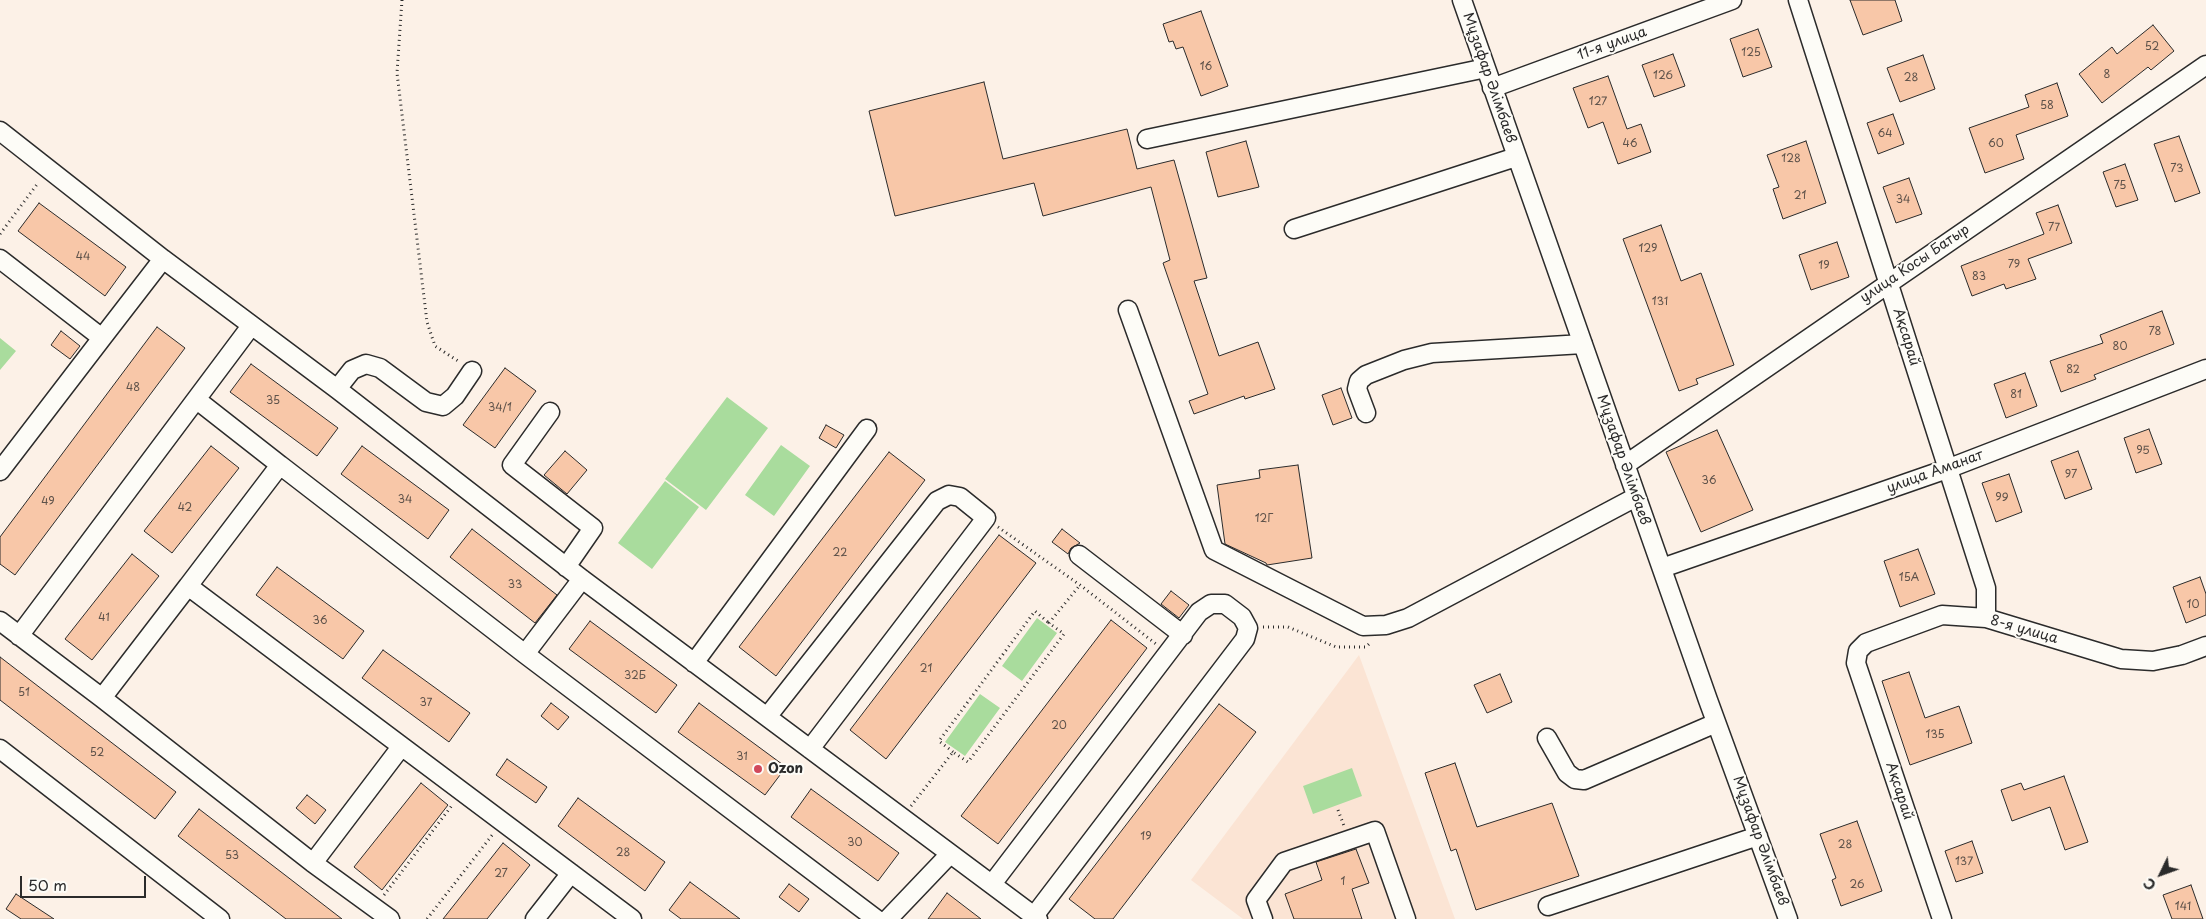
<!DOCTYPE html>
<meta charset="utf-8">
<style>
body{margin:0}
#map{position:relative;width:2206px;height:919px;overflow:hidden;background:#fcf1e7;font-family:"Playpen Sans",sans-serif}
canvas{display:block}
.north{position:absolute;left:2136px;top:849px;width:50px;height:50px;-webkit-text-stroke:4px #fdfcf7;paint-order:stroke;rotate:228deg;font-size:14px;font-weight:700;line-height:20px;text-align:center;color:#2b2b2b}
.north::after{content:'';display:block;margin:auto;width:18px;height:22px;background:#2b2b2b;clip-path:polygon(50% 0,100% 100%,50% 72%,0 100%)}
.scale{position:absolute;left:20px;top:876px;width:126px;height:22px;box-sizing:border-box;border:2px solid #2b2b2b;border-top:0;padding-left:6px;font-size:15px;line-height:18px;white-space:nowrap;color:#2b2b2b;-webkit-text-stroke:4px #fdfcf7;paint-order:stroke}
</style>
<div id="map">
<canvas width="2206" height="919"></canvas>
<div class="north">С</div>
<div class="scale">50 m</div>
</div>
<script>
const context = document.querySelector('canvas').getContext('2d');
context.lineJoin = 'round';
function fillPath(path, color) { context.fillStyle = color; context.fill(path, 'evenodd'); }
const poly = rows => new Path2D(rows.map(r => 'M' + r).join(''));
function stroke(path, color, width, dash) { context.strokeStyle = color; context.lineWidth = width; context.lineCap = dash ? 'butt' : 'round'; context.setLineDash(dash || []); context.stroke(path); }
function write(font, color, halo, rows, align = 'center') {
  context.font = font + ' "Playpen Sans",sans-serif'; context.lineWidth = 4; context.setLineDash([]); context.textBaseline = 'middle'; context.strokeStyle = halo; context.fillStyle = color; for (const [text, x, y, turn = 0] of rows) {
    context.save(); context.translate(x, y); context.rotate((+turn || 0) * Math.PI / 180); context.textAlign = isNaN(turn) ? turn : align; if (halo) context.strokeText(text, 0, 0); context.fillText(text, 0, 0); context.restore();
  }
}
fillPath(poly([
 [1359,655,1455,919,1243,919,1191,880]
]), '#fbe4d4');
fillPath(poly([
 [0,338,16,351,0,370],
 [727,397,768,428,706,510,665,479],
 [781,445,810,466,774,516,745,495],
 [665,481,699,507,652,569,618,543],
 [1037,618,1057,633,1022,681,1002,666],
 [980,694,1000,708,965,756,945,742],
 [1352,768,1362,796,1313,814,1303,786]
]), '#a9dc9d');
const building = poly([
 [1850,0,1895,0,1902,21,1863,35,1850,0],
 [1201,11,1228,86,1201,96,1183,47,1176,49,1173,41,1169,42,1163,24,1201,11],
 [2153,25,2174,51,2151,70,2148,67,2102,103,2079,74,2112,47,2117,54,2153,25],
 [1758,29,1772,67,1743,77,1730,39,1758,29],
 [1673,54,1685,86,1654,97,1642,65,1673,54],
 [1923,55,1935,89,1900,102,1887,68,1923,55],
 [1608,76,1627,129,1641,124,1651,152,1618,164,1603,122,1588,128,1573,88,1608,76],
 [984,82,1003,159,1127,129,1137,169,1174,160,1207,278,1194,281,1219,356,1258,342,1275,389,1245,399,1244,396,1194,414,1189,401,1208,394,1163,263,1170,260,1151,187,1043,216,1034,183,895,216,869,111,984,82],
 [2057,83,2068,116,2016,135,2024,159,1985,173,1969,128,2029,107,2025,95,2057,83],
 [1893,114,1904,144,1878,154,1867,123,1893,114],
 [2179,136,2200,193,2175,202,2154,144,2179,136],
 [1246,141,1259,187,1218,197,1206,152,1246,141],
 [1806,141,1826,203,1783,219,1773,189,1779,187,1767,155,1806,141],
 [2125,164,2138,200,2116,207,2103,172,2125,164],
 [1909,178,1922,214,1896,223,1883,187,1909,178],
 [39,203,126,267,105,296,18,231,39,203],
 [2058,205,2072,243,2028,259,2036,279,2006,289,2004,284,1972,296,1961,266,2044,234,2036,213,2058,205],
 [1661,225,1681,281,1701,273,1734,365,1696,379,1698,384,1679,391,1623,239,1661,225],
 [1837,242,1849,277,1811,290,1799,255,1837,242],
 [2162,311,2174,344,2094,375,2096,379,2061,392,2050,361,2103,343,2100,335,2162,311],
 [157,327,185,348,15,575,0,564,0,537,157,327],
 [61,331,80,346,70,359,51,345,61,331],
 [251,364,338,428,317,456,230,392,251,364],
 [505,368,536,391,495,448,463,425,505,368],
 [2025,373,2037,406,2006,418,1994,384,2025,373],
 [1341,388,1352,418,1333,425,1322,395,1341,388],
 [826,425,844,435,836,448,819,438,826,425],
 [2149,429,2162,464,2136,473,2124,438,2149,429],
 [1717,430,1753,510,1701,532,1666,452,1717,430],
 [211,446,239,468,172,553,144,531,211,446],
 [362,446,449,510,428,539,341,474,362,446],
 [565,451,587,470,567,494,544,475,565,451],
 [2078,451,2092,489,2065,499,2051,461,2078,451],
 [889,452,925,480,776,676,739,647,889,452],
 [1298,465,1312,558,1267,565,1266,563,1225,544,1217,485,1260,478,1259,470,1298,465],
 [2009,474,2022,512,1996,522,1982,483,2009,474],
 [472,529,557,595,535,623,450,557,472,529],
 [1062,529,1080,543,1071,548,1068,554,1052,542,1062,529],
 [999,535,1036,563,886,759,850,730,999,535],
 [1918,549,1935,594,1900,607,1884,561,1918,549],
 [132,554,159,576,92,660,65,639,132,554],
 [277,567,364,631,343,659,256,595,277,567],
 [2200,577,2206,594,2206,615,2186,623,2173,587,2200,577],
 [1171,591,1189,605,1179,618,1161,604,1171,591],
 [1111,620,1147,648,998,844,961,816,1111,620],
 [590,621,677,685,656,713,569,649,590,621],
 [383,650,470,713,449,742,362,678,383,650],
 [0,657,176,792,155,819,0,700,0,657],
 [1909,672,1925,718,1959,706,1972,743,1910,765,1882,681,1909,672],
 [1500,674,1512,702,1487,713,1474,685,1500,674],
 [551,703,569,717,558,730,541,716,551,703],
 [699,703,786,767,765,795,678,732,699,703],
 [1219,704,1256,732,1113,919,1095,919,1069,899,1219,704],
 [507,759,547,787,536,803,496,775,507,759],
 [1455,763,1477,827,1552,803,1579,876,1476,910,1456,849,1451,851,1425,773,1455,763],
 [2064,776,2088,842,2065,850,2050,807,2012,821,2001,790,2021,783,2024,790,2064,776],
 [421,783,448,805,382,890,354,867,421,783],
 [811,789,899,853,878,881,791,817,811,789],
 [307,795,326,810,315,824,296,808,307,795],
 [578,798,665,862,645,891,558,826,578,798],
 [199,809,285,875,342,919,286,919,178,836,199,809],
 [1857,821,1882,891,1841,906,1832,880,1836,878,1820,834,1857,821],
 [1972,841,1983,873,1956,882,1945,851,1972,841],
 [503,843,530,865,487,919,443,919,503,843],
 [1356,849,1369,883,1352,889,1362,919,1294,919,1285,894,1322,880,1316,862,1356,849],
 [690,882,740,919,681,919,669,910,690,882],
 [789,884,809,899,799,912,779,897,789,884],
 [2191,885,2203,919,2172,919,2163,895,2191,885],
 [947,893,981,919,928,919,947,893],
 [16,894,54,919,21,919,6,909,16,894]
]);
fillPath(building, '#f8c7a8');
stroke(building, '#2b2b2b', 1);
const minor = poly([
 [1462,0,1708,700,1788,919],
 [1798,0,1986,588,1986,618],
 [1492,88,1732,0],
 [0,131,163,259,337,389,582,579,1038,919],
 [1147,139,1486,68],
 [1294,229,1516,157],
 [0,259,102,338,163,259],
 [1128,310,1214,550,1363,626,1386,625,1408,618,1636,497],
 [337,389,352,370,366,364,380,368,426,402,443,406,455,396,472,371],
 [197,400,280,465],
 [550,412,512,465,593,528,566,567],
 [1366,413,1357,389,1359,381,1366,375,1404,360,1432,353,1583,344],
 [1625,465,2206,65],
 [0,471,102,338],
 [1079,555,1183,635],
 [1662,568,1947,469,2206,369],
 [0,621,102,698,313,863,390,919],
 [19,636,251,326],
 [525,654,582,579],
 [694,663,867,429],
 [102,698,188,586],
 [767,717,937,501,949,495,960,497,986,518,810,749],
 [1547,738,1567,773,1575,779,1584,780,1716,723],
 [0,749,220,919],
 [313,863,401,747],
 [992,884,1199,612,1211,604,1225,604,1242,617,1248,628,1245,639,1034,916],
 [1548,906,1758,836],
 [535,919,571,873],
 [632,919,188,586,280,465,525,654,876,919],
 [888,919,950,854],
 [1263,919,1256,900,1284,862,1375,831,1406,919],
 [1942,919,1856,663,1858,651,1866,643,1942,615,1986,618,2121,659,2153,661,2182,655,2206,646]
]);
stroke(minor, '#2b2b2b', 21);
stroke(poly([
 [402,0,397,73,427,322,435,346,458,361],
 [0,234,38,183],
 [998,527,1080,585,1156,644],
 [1263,627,1288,627,1336,647,1366,647,1371,642],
 [953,752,939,741,1035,611,1049,623],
 [911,806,953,752,968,762,1064,634,1049,623,1080,585],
 [1338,810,1344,826],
 [384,895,453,804],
 [427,919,493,834]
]), '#2b2b2b', 3, [1, 4]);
stroke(minor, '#fdfcf7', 18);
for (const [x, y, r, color] of [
 [758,769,5,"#d1495b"]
]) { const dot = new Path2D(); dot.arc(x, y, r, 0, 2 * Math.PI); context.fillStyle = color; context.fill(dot); stroke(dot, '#fdfcf7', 2); }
write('11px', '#5e524a', null, [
 ["52",2152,47],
 ["125",1751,53],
 ["16",1206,67],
 ["8",2107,75],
 ["126",1663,76],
 ["28",1911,78],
 ["127",1598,102],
 ["58",2047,106],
 ["64",1885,134],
 ["46",1630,144],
 ["60",1996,144],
 ["128",1791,159],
 ["73",2177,169],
 ["75",2120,186],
 ["21",1800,196],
 ["34",1903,200],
 ["77",2054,228],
 ["129",1648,249],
 ["44",83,257],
 ["79",2014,265],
 ["19",1824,266],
 ["83",1979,277],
 ["131",1660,302],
 ["78",2155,332],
 ["80",2120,347],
 ["82",2073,370],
 ["48",133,388],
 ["81",2016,395],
 ["35",273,401],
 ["34/1",500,408],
 ["95",2143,451],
 ["97",2071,475],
 ["36",1709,481],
 ["99",2002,498],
 ["34",405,500],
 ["49",48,502],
 ["42",185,508],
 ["12Г",1264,519],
 ["22",840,553],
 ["15А",1909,578],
 ["33",515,585],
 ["10",2193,605],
 ["41",104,618],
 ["36",320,621],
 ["21",926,669],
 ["32Б",635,676],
 ["51",24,693],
 ["37",426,703],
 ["20",1059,726],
 ["135",1935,735],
 ["52",97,753],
 ["31",742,757],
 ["19",1146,837],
 ["30",855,843],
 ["28",1845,845],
 ["28",623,853],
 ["53",232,856],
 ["137",1964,862],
 ["27",501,874],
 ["1",1343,882],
 ["26",1857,885],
 ["141",2183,907]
]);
write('14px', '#2b2b2b', '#fdfcf7', [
 ["11-я улица",1612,44,-20],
 ["Мұзафар Әлімбаев",1489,78,71],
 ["улица Косы Батыр",1915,264,-34],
 ["Ақсарай",1906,337,73],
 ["Мұзафар Әлімбаев",1623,460,71],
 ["улица Аманат",1935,472,-20],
 ["8-я улица",2024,630,16],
 ["Ақсарай",1899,791,72],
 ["Мұзафар Әлімбаев",1760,841,70]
]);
write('bold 14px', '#2b2b2b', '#fdfcf7', [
 ["Ozon",768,769]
], 'left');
</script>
